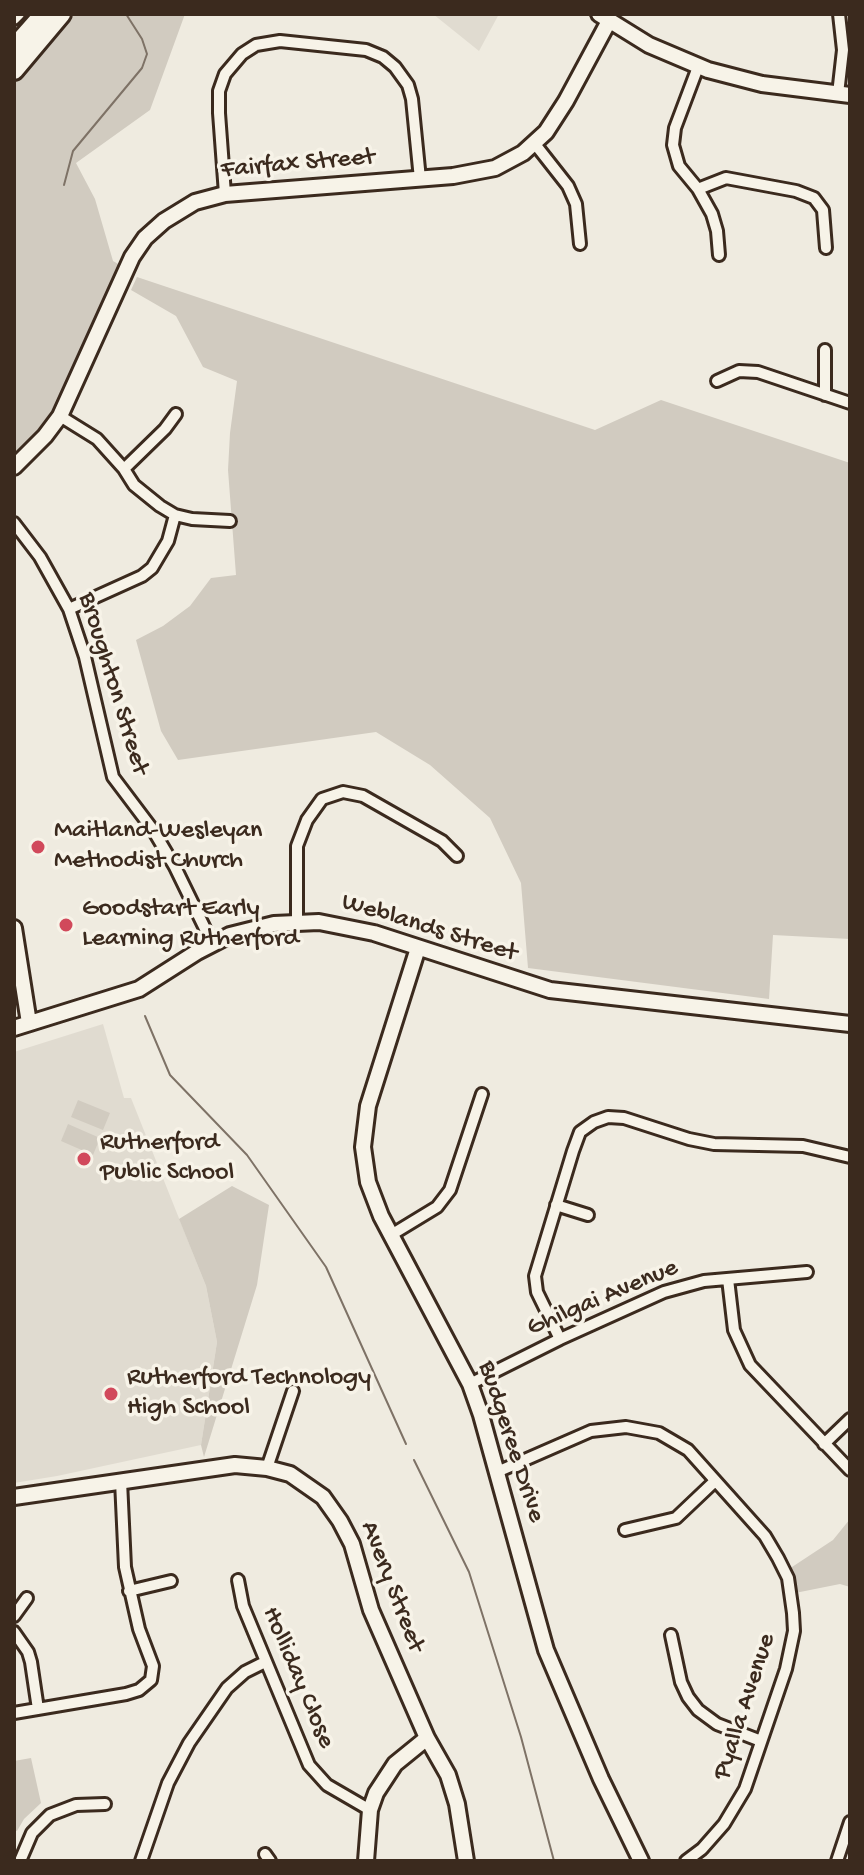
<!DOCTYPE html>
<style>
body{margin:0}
#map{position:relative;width:864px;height:1875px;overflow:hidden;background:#efebe0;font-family:"Gochi Hand",sans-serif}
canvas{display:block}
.frame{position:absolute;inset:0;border:16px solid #3b2a1e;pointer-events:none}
</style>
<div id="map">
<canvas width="864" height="1875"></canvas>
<div class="frame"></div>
</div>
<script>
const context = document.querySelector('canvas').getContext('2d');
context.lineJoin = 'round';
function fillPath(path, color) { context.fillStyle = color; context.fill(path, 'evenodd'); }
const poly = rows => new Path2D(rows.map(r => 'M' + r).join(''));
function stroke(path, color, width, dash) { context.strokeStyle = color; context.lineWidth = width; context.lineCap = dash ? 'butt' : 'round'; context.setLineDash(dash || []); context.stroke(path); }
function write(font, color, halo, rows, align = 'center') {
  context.font = font + ' "Gochi Hand",sans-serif'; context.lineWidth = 7; context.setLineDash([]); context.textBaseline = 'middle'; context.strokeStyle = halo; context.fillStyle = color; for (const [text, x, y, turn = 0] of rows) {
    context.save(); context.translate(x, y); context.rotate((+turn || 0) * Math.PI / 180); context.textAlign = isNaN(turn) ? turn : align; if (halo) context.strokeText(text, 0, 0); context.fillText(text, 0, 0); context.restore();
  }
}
fillPath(poly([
 [433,14,499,14,479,51],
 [103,1024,124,1098,131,1098,206,1286,217,1342,201,1445,57,1476,14,1483,14,1052]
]), '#e0dbd0');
fillPath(poly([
 [70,14,185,14,150,110,76,163,95,199,113,261,120,265,51,415,14,456,14,81],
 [137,277,595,430,661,400,850,463,850,939,773,935,769,999,528,968,521,883,490,818,430,765,376,732,178,760,161,731,136,640,163,626,190,606,211,578,236,575,228,470,230,433,237,381,203,367,176,316,131,290],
 [78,1100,110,1113,103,1130,71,1117],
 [68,1124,100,1138,93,1155,61,1141],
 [232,1186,269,1205,257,1285,204,1457,201,1445,217,1342,206,1286,179,1219],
 [850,1519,850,1587,840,1584,795,1593,789,1569,833,1540],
 [31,1758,41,1803,24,1819,17,1831,14,1830,14,1761]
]), '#d1cbc0');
stroke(poly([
 [64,185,73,151,142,68,147,54,142,39,126,14],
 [145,1016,170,1075,247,1155,326,1267,406,1444],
 [414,1460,469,1572,521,1737,554,1861]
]), '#7e7266', 2);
const street = poly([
 [14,19,19,14],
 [698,67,675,128,673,145,679,166,698,189,712,214,717,231,719,255],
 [838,94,843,50,839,14],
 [535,144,568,186,576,204,580,244],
 [698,189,726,178,796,191,814,198,823,210,826,248],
 [225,194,219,113,219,91,225,74,242,54,256,45,280,41,366,50,383,57,395,67,408,85,412,99,420,179],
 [825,350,825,395],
 [717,381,739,371,758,372,850,403],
 [60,416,97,439,124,469,134,485,160,506,175,515,192,519,230,521],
 [124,469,165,429,176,414],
 [14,523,40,557,69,609,85,657,113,777,153,830,175,867,212,943],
 [69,609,142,576,152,568,168,541,175,515],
 [297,922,297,846,307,820,322,799,343,792,363,796,442,841,457,856],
 [556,1205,588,1215],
 [391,1235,437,1207,450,1190,482,1094],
 [728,1279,734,1330,750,1365,850,1470],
 [560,1339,537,1292,535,1276,573,1151,580,1132,594,1122,608,1117,624,1118,689,1139,714,1144,803,1146,850,1157],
 [470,1384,560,1339,664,1292,704,1281,807,1272],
 [824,1444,850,1419],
 [267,1468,293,1391],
 [497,1472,591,1431,626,1427,659,1433,688,1450,765,1536,778,1558,788,1578,793,1613,794,1631,786,1669,745,1789,724,1824,702,1849,686,1861],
 [625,1530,676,1518,715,1481],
 [238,1580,243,1606,309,1765,327,1785,370,1810],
 [129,1591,171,1581],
 [14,1616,27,1598],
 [14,1632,28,1652,31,1662,38,1709],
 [671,1635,681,1682,688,1697,698,1710,717,1724,761,1741],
 [14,1713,126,1694,139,1690,151,1680,153,1666,139,1629,125,1567,121,1481],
 [265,1854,270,1861],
 [20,1861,32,1833,50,1815,76,1805,105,1804],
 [141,1861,168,1783,189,1743,227,1688,245,1672,265,1662],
 [837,1861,850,1822]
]);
const secondary = poly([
 [599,14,649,45,708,70,762,84,850,95],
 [14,467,45,436,60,416,132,257,145,238,164,221,195,202,225,194,453,176,495,168,523,153,546,132,566,101,609,21],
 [14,928,29,1023],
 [418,948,368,1106,363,1147,368,1182,381,1216,470,1384,481,1415,546,1650,601,1779,641,1861],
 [14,1028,139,989,197,952,230,935,274,924,319,922,374,933,550,990,850,1024],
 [14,1497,235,1465,267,1468,290,1474,323,1497,340,1521,352,1544,371,1610,427,1738,448,1775,457,1804,466,1861],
 [366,1861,370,1810,376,1793,395,1764,427,1738]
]);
const highway = poly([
 [14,48,44,14],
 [14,70,61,14]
]);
stroke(street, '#3b2a1e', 16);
stroke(secondary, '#3b2a1e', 20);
stroke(highway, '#3b2a1e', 24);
stroke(street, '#f7f3e8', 10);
stroke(secondary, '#f7f3e8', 14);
stroke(highway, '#f7f3e8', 18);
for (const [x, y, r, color] of [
 [38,847,8,"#d1495b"],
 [66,925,8,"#d1495b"],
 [84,1159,8,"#d1495b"],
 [111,1394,8,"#d1495b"]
]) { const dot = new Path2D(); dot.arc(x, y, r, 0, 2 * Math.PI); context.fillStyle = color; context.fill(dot); stroke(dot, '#f7f3e8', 3); }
write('26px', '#3b2a1e', '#f7f3e8', [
 ["Fairfax Street",298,165,-5],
 ["Broughton Street",112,684,73],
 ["Weblands Street",429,929,17],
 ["Ghilgai Avenue",603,1299,-23],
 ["Budgeree Drive",510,1442,72],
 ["Avery Street",391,1587,69],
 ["Holliday Close",297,1678,67],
 ["Pyalla Avenue",746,1707,-72]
]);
write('26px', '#3b2a1e', '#f7f3e8', [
 ["Maitland-Wesleyan",54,832],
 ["Methodist Church",54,862],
 ["Goodstart Early",82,910],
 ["Learning Rutherford",82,940],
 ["Rutherford",100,1144],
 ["Public School",100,1174],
 ["Rutherford Technology",127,1379],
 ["High School",127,1409]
], 'left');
</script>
